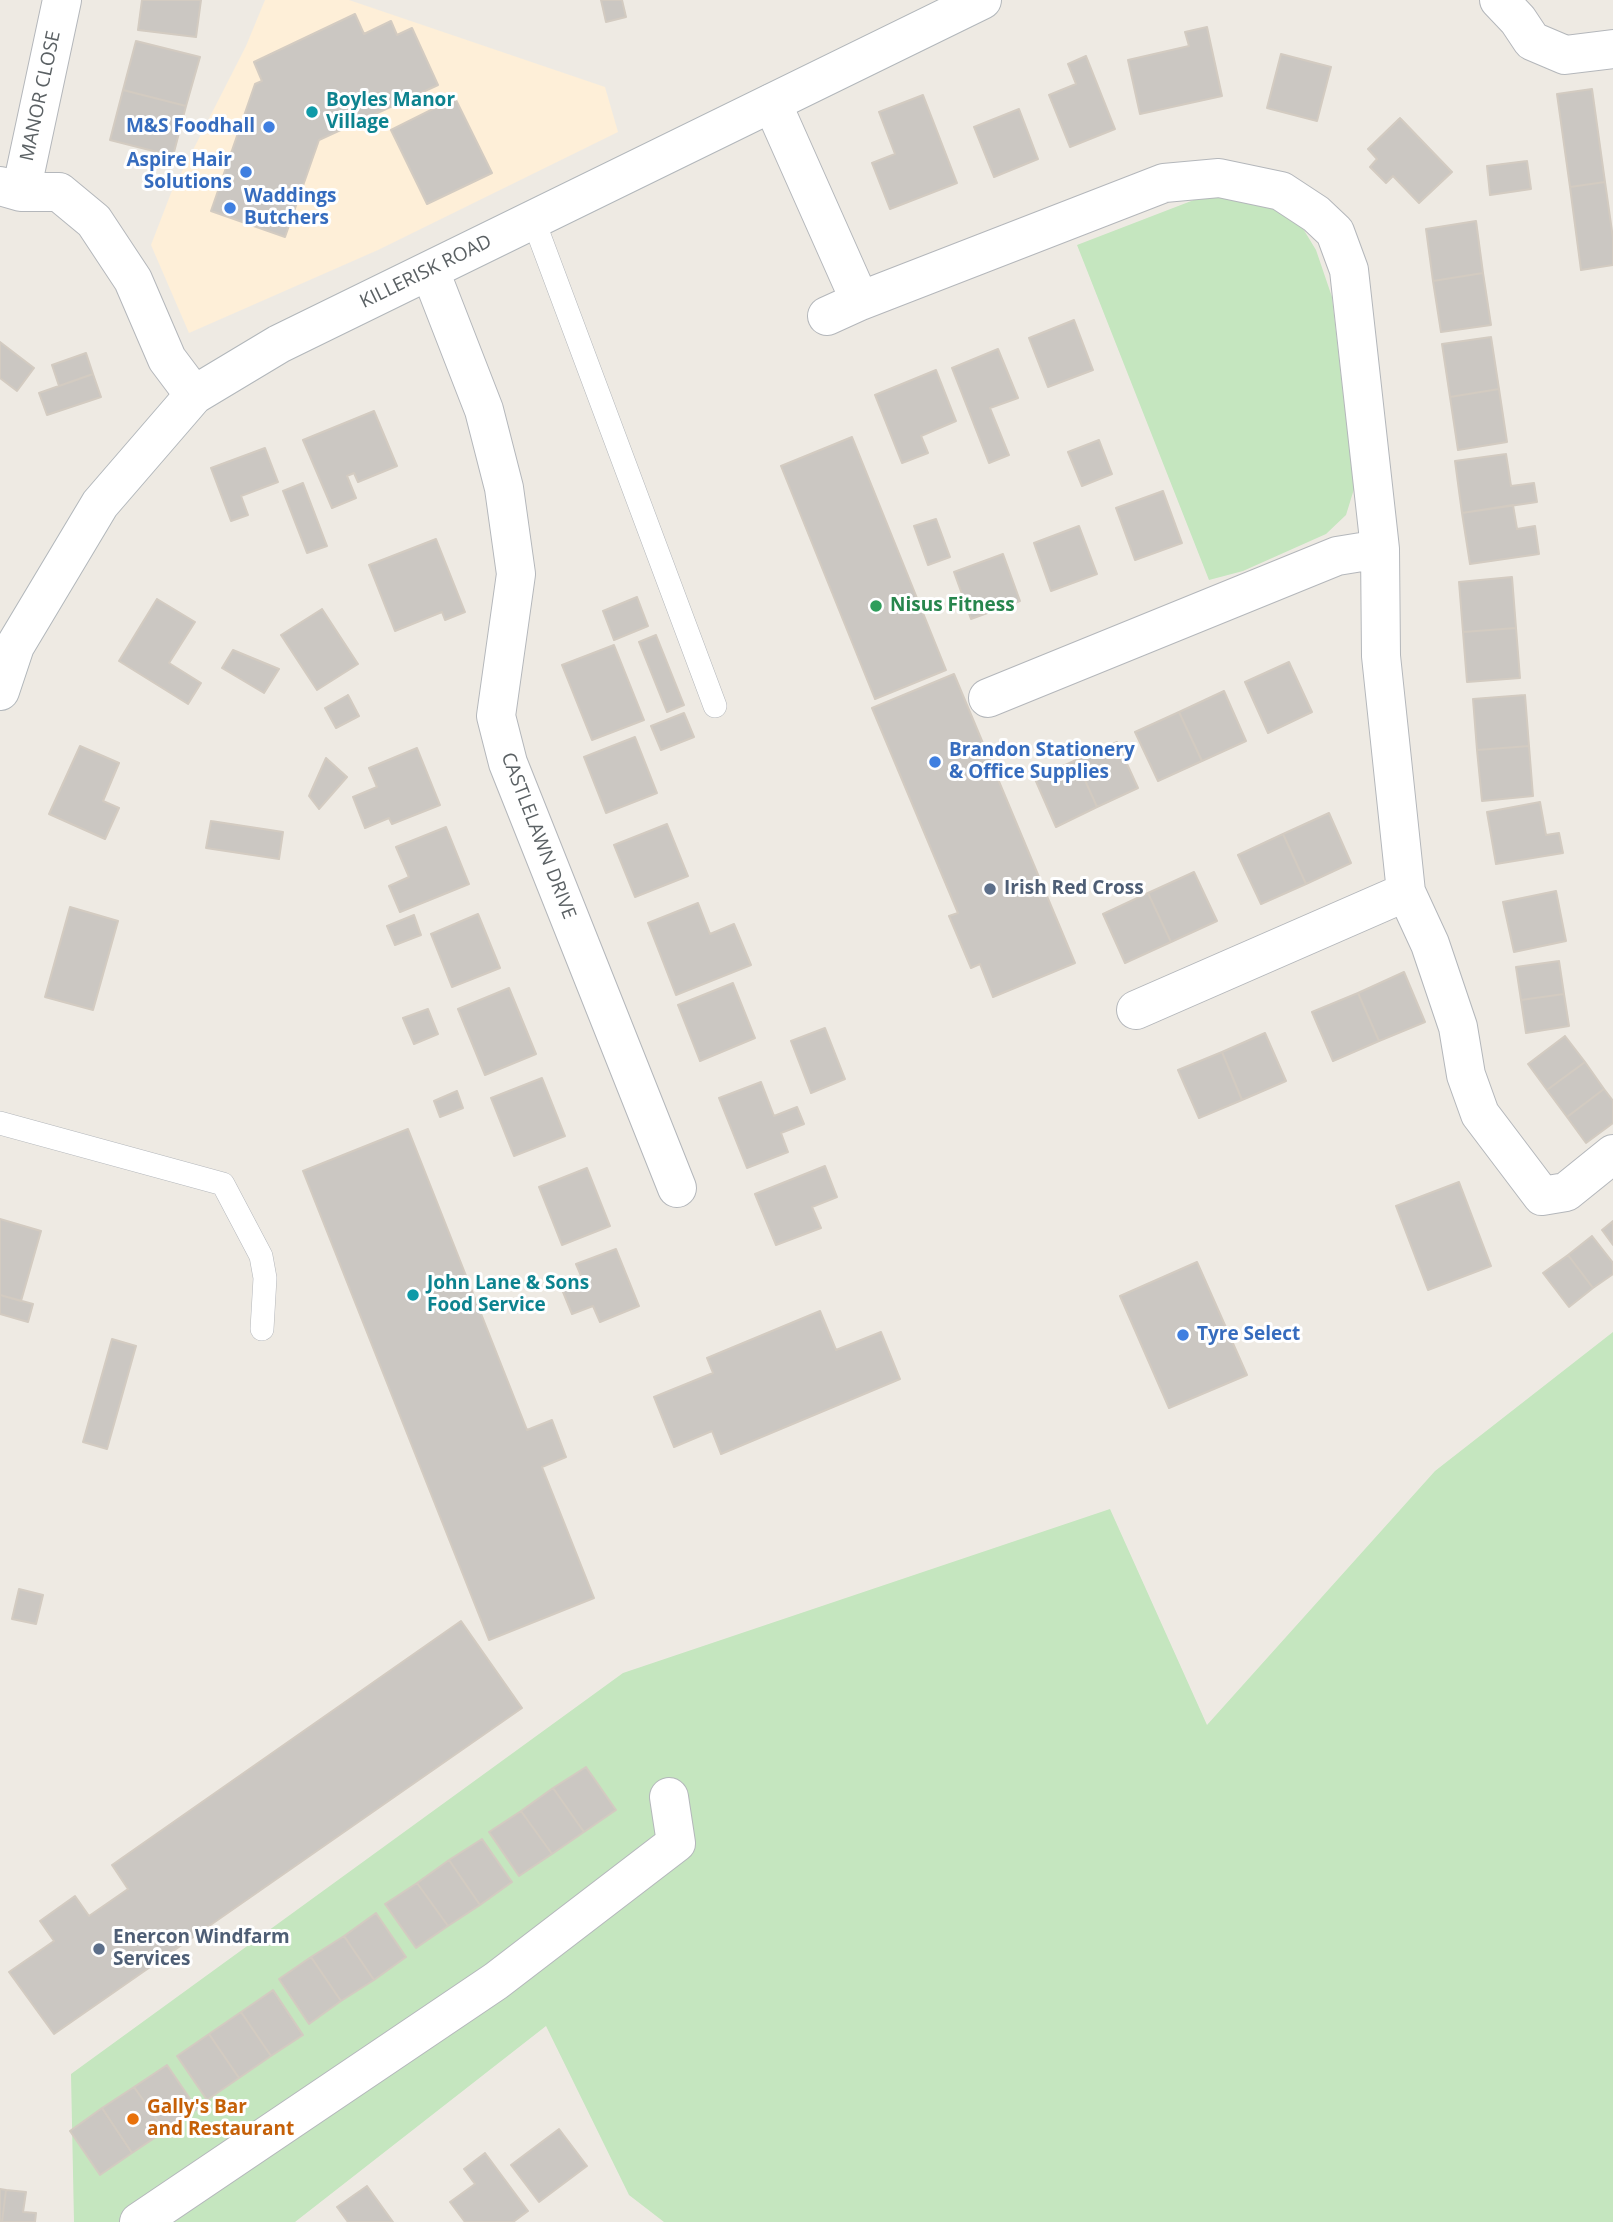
<!DOCTYPE html>
<style>
body{margin:0}
canvas{display:block;background:#eeeae3}
</style>
<canvas width="1613" height="2222"></canvas>
<script>
const context = document.querySelector('canvas').getContext('2d');
context.lineJoin = 'round';
function fillPath(path, color) { context.fillStyle = color; context.fill(path, 'evenodd'); }
const poly = rows => new Path2D(rows.map(r => 'M' + r).join(''));
function stroke(path, color, width, dash) { context.strokeStyle = color; context.lineWidth = width; context.lineCap = dash ? 'butt' : 'round'; context.setLineDash(dash || []); context.stroke(path); }
function write(font, color, halo, rows, align = 'center') {
  context.font = font + ' "Open Sans",sans-serif'; context.lineWidth = 6; context.setLineDash([]); context.textBaseline = 'middle'; context.strokeStyle = halo; context.fillStyle = color; for (const [text, x, y, turn = 0] of rows) {
    context.save(); context.translate(x, y); context.rotate((+turn || 0) * Math.PI / 180); context.textAlign = isNaN(turn) ? turn : align; if (halo) context.strokeText(text, 0, 0); context.fillText(text, 0, 0); context.restore();
  }
}
fillPath(poly([
 [265,0,349,0,605,87,618,132,378,250,189,333,151,245,171,193,246,46]
]), '#feefd8');
fillPath(poly([
 [1212,193,1256,196,1296,217,1316,250,1332,297,1354,489,1346,515,1326,534,1243,571,1209,580,1077,245],
 [1613,1332,1613,2222,664,2222,629,2195,546,2026,295,2222,74,2222,71,2074,623,1673,1110,1509,1207,1725,1435,1471]
]), '#c5e6bf');
const building = poly([
 [142,0,201,0,196,37,138,30,142,0],
 [601,0,622,0,626,17,606,22,601,0],
 [355,14,364,34,391,21,397,35,412,28,438,85,319,140,285,237,211,211,255,84,262,81,254,62,355,14],
 [1207,27,1222,96,1140,114,1128,60,1189,46,1185,32,1207,27],
 [136,41,200,57,186,106,123,90,136,41],
 [1281,54,1331,67,1317,121,1267,108,1281,54],
 [1086,56,1115,129,1070,147,1049,95,1076,84,1068,64,1086,56],
 [1592,89,1605,182,1570,187,1557,94,1592,89],
 [123,90,186,106,173,156,110,140,123,90],
 [923,95,957,183,890,209,872,163,895,154,879,112,923,95],
 [455,98,492,173,427,204,391,130,455,98],
 [1019,109,1038,159,994,177,974,127,1019,109],
 [1400,118,1452,172,1419,203,1393,176,1386,183,1370,167,1377,159,1368,149,1400,118],
 [1527,161,1531,189,1490,195,1487,166,1527,161],
 [1605,182,1613,238,1613,265,1581,270,1570,187,1605,182],
 [1476,221,1483,273,1433,281,1426,229,1476,221],
 [1483,273,1491,325,1441,332,1433,281,1483,273],
 [1074,320,1093,370,1048,387,1029,338,1074,320],
 [1491,337,1499,389,1450,397,1442,344,1491,337],
 [0,342,34,368,17,391,0,378,0,342],
 [998,349,1018,398,990,408,1009,455,989,463,952,368,998,349],
 [86,353,93,374,59,386,52,365,86,353],
 [936,370,956,421,921,436,928,453,902,463,875,395,936,370],
 [93,374,101,397,47,415,39,393,93,374],
 [1499,389,1507,442,1458,450,1450,397,1499,389],
 [374,411,397,466,358,482,354,473,347,476,356,498,332,508,303,440,374,411],
 [852,437,946,670,875,699,781,466,852,437],
 [1099,440,1112,474,1082,486,1068,452,1099,440],
 [265,448,278,482,241,496,248,515,231,521,211,468,265,448],
 [1506,454,1511,486,1534,483,1537,502,1462,513,1455,461,1506,454],
 [303,483,327,546,307,553,283,491,303,483],
 [1163,491,1182,543,1135,560,1116,508,1163,491],
 [1513,505,1517,529,1535,526,1539,554,1470,564,1462,513,1513,505],
 [936,519,950,557,928,565,914,526,936,519],
 [1079,526,1097,574,1051,591,1034,543,1079,526],
 [436,539,465,612,445,620,442,612,395,631,369,565,436,539],
 [1003,554,1020,601,971,619,954,572,1003,554],
 [1512,577,1516,628,1463,632,1459,582,1512,577],
 [637,597,648,626,614,640,603,611,637,597],
 [157,599,195,622,169,663,201,683,188,704,119,661,157,599],
 [322,609,358,664,317,690,281,635,322,609],
 [1516,628,1520,678,1467,682,1463,632,1516,628],
 [656,635,684,705,667,712,639,642,656,635],
 [614,645,644,720,592,740,562,665,614,645],
 [233,650,279,669,264,693,222,668,233,650],
 [1289,662,1312,712,1268,733,1245,682,1289,662],
 [954,674,1075,963,993,997,980,964,971,968,949,916,958,913,872,708,954,674],
 [1224,691,1246,741,1202,761,1179,712,1224,691],
 [348,695,359,716,336,728,325,708,348,695],
 [1525,695,1529,746,1477,750,1473,699,1525,695],
 [1179,712,1202,761,1158,781,1135,732,1179,712],
 [684,713,694,737,661,750,651,726,684,713],
 [635,737,657,793,606,813,584,757,635,737],
 [1117,742,1138,788,1097,807,1076,760,1117,742],
 [80,746,119,763,103,801,119,808,105,839,49,814,80,746],
 [1529,746,1533,796,1482,801,1477,750,1529,746],
 [417,748,440,805,392,824,389,818,365,828,353,797,377,787,369,768,417,748],
 [326,758,347,777,319,809,309,796,326,758],
 [1076,760,1097,807,1056,827,1035,779,1076,760],
 [1540,802,1546,835,1559,833,1563,853,1496,864,1487,812,1540,802],
 [1329,813,1351,863,1306,884,1283,834,1329,813],
 [211,821,283,832,279,859,206,848,211,821],
 [667,824,688,876,635,897,614,845,667,824],
 [446,827,469,884,400,912,389,886,409,877,396,847,446,827],
 [1283,834,1306,884,1261,904,1238,855,1283,834],
 [1194,872,1217,921,1171,942,1148,893,1194,872],
 [1556,891,1566,941,1514,952,1503,902,1556,891],
 [1148,893,1171,942,1125,963,1103,914,1148,893],
 [698,903,710,934,734,924,751,965,676,995,648,923,698,903],
 [70,907,118,921,93,1010,45,997,70,907],
 [478,914,500,968,452,987,431,934,478,914],
 [414,915,421,935,395,945,387,926,414,915],
 [1559,961,1564,994,1521,1000,1516,967,1559,961],
 [1404,972,1425,1022,1379,1041,1358,993,1404,972],
 [733,983,755,1038,700,1061,678,1005,733,983],
 [509,988,536,1054,485,1075,458,1009,509,988],
 [1358,993,1379,1041,1333,1061,1312,1012,1358,993],
 [1564,994,1569,1026,1526,1033,1521,1000,1564,994],
 [428,1009,438,1034,414,1044,403,1018,428,1009],
 [825,1028,845,1079,811,1093,791,1041,825,1028],
 [1265,1033,1286,1081,1242,1100,1222,1052,1265,1033],
 [1565,1036,1585,1062,1547,1090,1528,1064,1565,1036],
 [1222,1052,1242,1100,1199,1118,1178,1070,1222,1052],
 [1585,1062,1604,1089,1567,1117,1547,1090,1585,1062],
 [542,1078,565,1136,514,1156,491,1098,542,1078],
 [761,1082,774,1116,797,1107,804,1124,781,1133,788,1152,747,1168,719,1098,761,1082],
 [1604,1089,1613,1101,1613,1123,1586,1143,1567,1117,1604,1089],
 [457,1091,463,1108,440,1117,434,1101,457,1091],
 [408,1129,527,1430,552,1420,566,1457,542,1467,594,1598,489,1640,303,1171,408,1129],
 [825,1166,837,1197,812,1207,821,1228,776,1245,755,1194,825,1166],
 [587,1168,610,1226,562,1245,539,1187,587,1168],
 [1459,1182,1491,1266,1428,1290,1396,1206,1459,1182],
 [0,1219,41,1231,21,1301,0,1295,0,1219],
 [1613,1221,1613,1245,1602,1230,1613,1221],
 [1592,1236,1613,1263,1613,1274,1593,1288,1568,1255,1592,1236],
 [616,1249,639,1306,600,1322,593,1306,572,1314,561,1287,582,1278,576,1264,616,1249],
 [1568,1255,1593,1288,1569,1307,1543,1273,1568,1255],
 [1197,1262,1247,1375,1169,1408,1120,1296,1197,1262],
 [0,1295,33,1304,28,1322,0,1314,0,1295],
 [820,1311,836,1350,881,1332,900,1379,721,1454,712,1431,674,1447,654,1397,713,1373,707,1358,820,1311],
 [112,1339,136,1346,107,1449,83,1442,112,1339],
 [19,1589,43,1595,36,1624,12,1619,19,1589],
 [461,1621,522,1708,54,2034,9,1972,54,1941,40,1921,75,1896,89,1916,128,1889,112,1865,461,1621],
 [586,1767,616,1810,584,1832,553,1788,586,1767],
 [553,1788,584,1832,552,1854,521,1811,553,1788],
 [521,1811,552,1854,519,1876,489,1832,521,1811],
 [482,1839,512,1882,480,1905,449,1860,482,1839],
 [449,1860,480,1905,448,1926,417,1883,449,1860],
 [417,1883,448,1926,416,1948,385,1904,417,1883],
 [376,1913,406,1957,374,1980,344,1936,376,1913],
 [344,1936,374,1980,341,2001,311,1957,344,1936],
 [311,1957,341,2001,309,2024,279,1979,311,1957],
 [273,1990,303,2035,271,2056,241,2012,273,1990],
 [241,2012,271,2056,239,2078,209,2034,241,2012],
 [209,2034,239,2078,207,2100,177,2056,209,2034],
 [167,2065,197,2109,165,2131,134,2087,167,2065],
 [134,2087,165,2131,132,2153,102,2108,134,2087],
 [102,2108,132,2153,100,2175,70,2131,102,2108],
 [559,2129,587,2166,539,2202,511,2165,559,2129],
 [485,2153,528,2211,513,2222,465,2222,450,2202,475,2184,464,2169,485,2153],
 [367,2186,393,2222,348,2222,337,2207,367,2186],
 [0,2189,6,2190,2,2222,0,2222,0,2189],
 [6,2190,26,2192,23,2212,36,2213,35,2222,2,2222,6,2190]
]);
fillPath(building, '#cbc7c2');
stroke(building, '#d3cbc1', 2);
const service = poly([
 [533,219,715,706],
 [0,1123,223,1184,261,1256,265,1278,262,1329]
]);
const minor = poly([
 [1499,0,1518,20,1532,41,1565,55,1613,49],
 [772,103,860,301],
 [0,186,21,192,59,192,94,221,133,280,167,359,194,395],
 [21,192,62,0],
 [430,271,484,410,504,488,516,574,496,716,508,763,677,1188],
 [827,316,860,301,1164,183,1219,178,1281,191,1316,214,1335,232,1349,270,1380,549,1381,656,1406,892,1430,944,1458,1027,1466,1075,1480,1114,1542,1196,1566,1192,1613,1154],
 [988,698,1337,556,1380,549],
 [1136,1010,1406,892],
 [139,2222,496,1981,676,1843,669,1797]
]);
const secondary = poly([
 [0,691,15,646,100,504,194,395,279,344,982,0]
]);
stroke(service, '#b4b7bb', 24);
stroke(minor, '#b4b7bb', 40);
stroke(secondary, '#b2b7bb', 40);
stroke(service, '#fff', 23);
stroke(minor, '#fff', 38);
stroke(secondary, '#fff', 38);
for (const [x, y, r, color] of [
 [312,112,7,"#0f9aa8"],
 [269,127,7,"#3f7fe0"],
 [246,172,7,"#3f7fe0"],
 [230,208,7,"#3f7fe0"],
 [876,606,7,"#2e9e5b"],
 [935,762,7,"#3f7fe0"],
 [990,889,7,"#5c6f8a"],
 [413,1295,7,"#0f9aa8"],
 [1183,1335,7,"#3f7fe0"],
 [99,1949,7,"#5c6f8a"],
 [133,2119,7,"#e8710a"]
]) { const dot = new Path2D(); dot.arc(x, y, r, 0, 2 * Math.PI); context.fillStyle = color; context.fill(dot); stroke(dot, '#fff', 2.5); }
write('19px', '#5b6164', '#fff', [
 ["MANOR CLOSE",41,96,-78],
 ["KILLERISK ROAD",426,272,-26],
 ["CASTLELAWN DRIVE",538,836,69]
]);
write('bold 19px', '#0d838f', '#fff', [
 ["Boyles Manor",326,101],
 ["Village",326,123],
 ["John Lane & Sons",427,1284],
 ["Food Service",427,1306]
], 'left');
write('bold 19px', '#366cbe', '#fff', [
 ["M&S Foodhall",255,127,"right"],
 ["Aspire Hair",232,161,"right"],
 ["Solutions",232,183,"right"],
 ["Waddings",244,197],
 ["Butchers",244,219],
 ["Brandon Stationery",949,751],
 ["& Office Supplies",949,773],
 ["Tyre Select",1197,1335]
], 'left');
write('bold 19px', '#27864d', '#fff', [
 ["Nisus Fitness",890,606]
], 'left');
write('bold 19px', '#4e5e75', '#fff', [
 ["Irish Red Cross",1004,889],
 ["Enercon Windfarm",113,1938],
 ["Services",113,1960]
], 'left');
write('bold 19px', '#c56008', '#fff', [
 ["Gally's Bar",147,2108],
 ["and Restaurant",147,2130]
], 'left');
</script>
